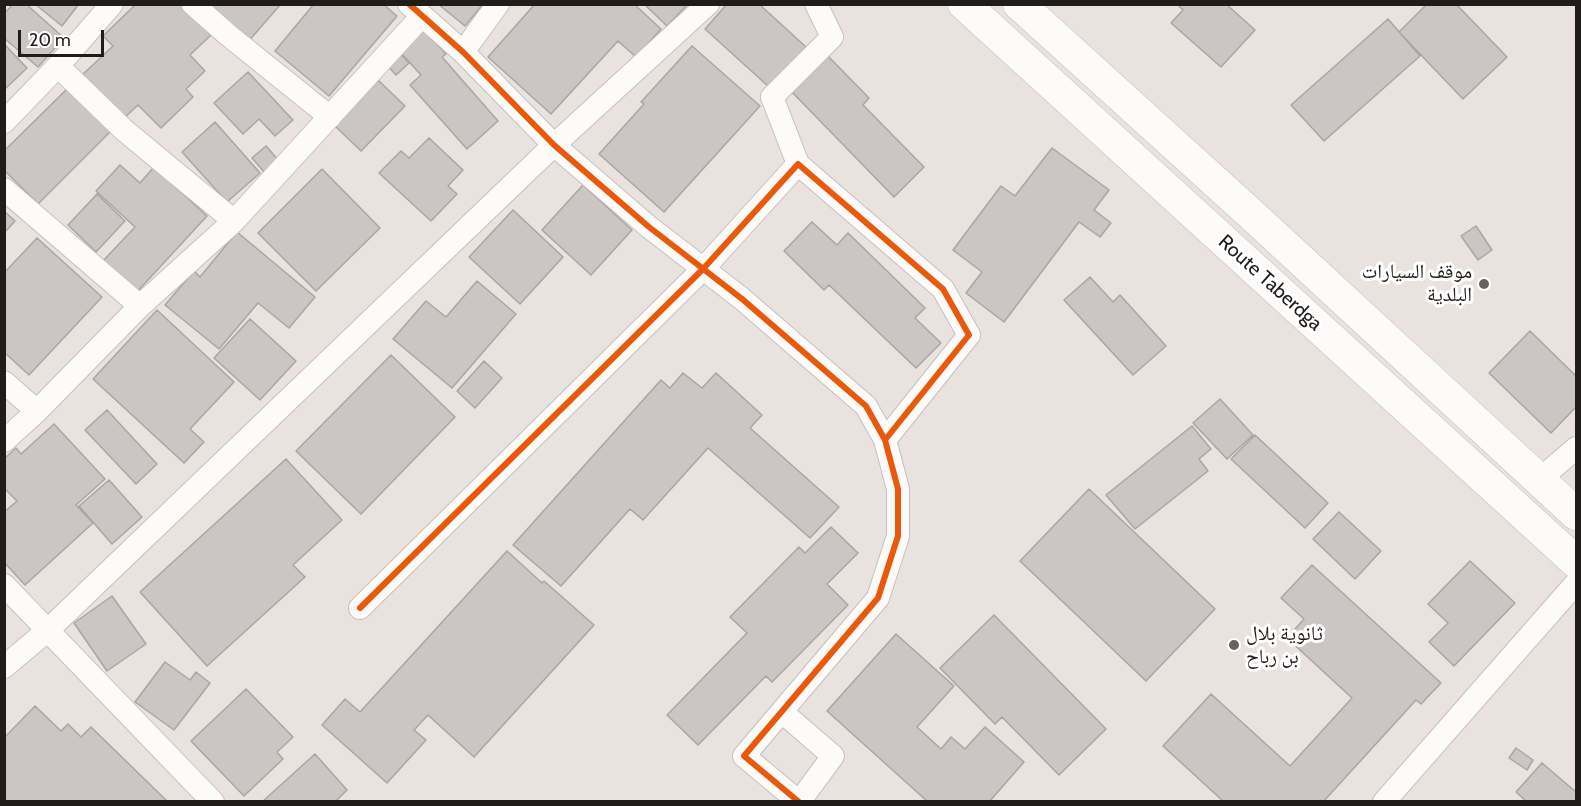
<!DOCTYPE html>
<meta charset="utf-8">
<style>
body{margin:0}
#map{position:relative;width:1581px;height:806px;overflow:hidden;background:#eae2df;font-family:Cabin,sans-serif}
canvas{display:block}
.frame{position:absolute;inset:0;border:6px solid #201c1a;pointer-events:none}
.scale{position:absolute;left:18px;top:30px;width:86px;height:27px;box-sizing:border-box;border:3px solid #201c1a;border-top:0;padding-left:8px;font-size:18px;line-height:21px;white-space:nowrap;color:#201c1a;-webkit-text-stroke:4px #fff;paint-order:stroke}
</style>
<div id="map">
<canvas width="1581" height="806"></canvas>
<div class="frame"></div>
<div class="scale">20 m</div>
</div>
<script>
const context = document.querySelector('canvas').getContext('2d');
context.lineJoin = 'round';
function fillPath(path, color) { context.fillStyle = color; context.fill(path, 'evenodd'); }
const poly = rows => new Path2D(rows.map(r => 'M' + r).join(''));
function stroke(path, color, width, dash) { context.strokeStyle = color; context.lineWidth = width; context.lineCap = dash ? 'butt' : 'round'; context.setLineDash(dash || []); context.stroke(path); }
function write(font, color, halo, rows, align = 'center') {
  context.font = font + ' Cabin,"Noto Naskh Arabic",sans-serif'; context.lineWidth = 6; context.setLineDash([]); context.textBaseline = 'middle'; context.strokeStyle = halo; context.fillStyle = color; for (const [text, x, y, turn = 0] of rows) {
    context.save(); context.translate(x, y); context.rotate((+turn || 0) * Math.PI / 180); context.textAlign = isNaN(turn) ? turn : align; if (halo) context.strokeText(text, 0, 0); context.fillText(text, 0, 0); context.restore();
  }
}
const building = poly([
 [13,4,26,4,64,38,38,67,4,38,4,14,13,4],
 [35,4,79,4,62,26,35,4],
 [136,4,181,4,211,35,190,55,205,71,186,89,193,97,161,128,138,105,122,120,81,76,113,46,103,36,136,4],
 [202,4,281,4,246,44,202,4],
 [314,4,383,4,397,16,329,96,275,51,314,4],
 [438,4,483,4,465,26,438,4],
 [535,4,634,4,661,29,636,57,618,41,551,114,488,57,535,4],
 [644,4,688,4,667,26,644,4],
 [727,4,759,4,806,47,769,87,705,29,727,4],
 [1177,4,1226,4,1255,30,1221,67,1171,23,1183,10,1177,4],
 [1427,4,1456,4,1507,57,1463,99,1399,32,1427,4],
 [1388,19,1420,56,1324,141,1291,105,1388,19],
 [425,30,446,54,442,57,498,121,467,149,410,85,421,75,400,52,425,30],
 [6,46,27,68,5,89,4,48,6,46],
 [692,46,760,106,664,212,599,154,644,104,641,102,692,46],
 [399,52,409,63,396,75,386,64,399,52],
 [826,54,869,98,863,105,924,167,894,197,789,89,826,54],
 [248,72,293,120,275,136,259,119,243,134,214,103,248,72],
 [378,80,405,106,361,151,334,125,378,80],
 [69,87,112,130,38,204,4,170,4,151,69,87],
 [215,122,260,173,227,202,182,152,215,122],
 [429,138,463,170,448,186,457,194,431,221,379,173,401,151,409,158,429,138],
 [266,146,279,161,265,173,252,158,266,146],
 [1052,148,1109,190,1094,210,1111,223,1100,237,1079,222,1004,322,966,293,982,272,953,250,1001,186,1015,196,1052,148],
 [120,165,140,183,154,167,207,216,136,293,102,262,135,227,96,191,120,165],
 [322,169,380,228,316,291,258,233,322,169],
 [583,185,632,230,591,275,542,230,583,185],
 [97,194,125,221,96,252,68,225,97,194],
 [513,210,563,257,520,304,469,257,513,210],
 [4,211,15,221,4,233,4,211],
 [812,222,837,245,848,233,925,308,915,318,941,343,916,368,829,285,824,290,784,251,812,222],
 [1476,226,1492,250,1478,260,1461,236,1476,226],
 [237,232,315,297,289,328,258,303,219,349,165,305,194,271,200,277,237,232],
 [37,238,102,297,29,375,4,352,4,273,37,238],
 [1090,277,1113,302,1120,295,1166,346,1133,375,1064,300,1090,277],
 [477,281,516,314,452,388,393,339,426,301,446,317,477,281],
 [157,310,234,382,190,429,204,442,184,463,93,379,157,310],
 [250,319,296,361,260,400,214,358,250,319],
 [1530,331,1576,376,1576,407,1551,433,1489,373,1530,331],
 [391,355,455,417,361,514,296,451,391,355],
 [484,361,502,378,475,408,457,391,484,361],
 [683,373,702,388,716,373,762,415,750,428,839,507,810,538,708,448,643,520,630,509,561,586,513,545,661,380,670,388,683,373],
 [1220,399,1253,435,1227,459,1193,423,1220,399],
 [107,410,157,464,136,484,85,430,107,410],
 [54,424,105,479,76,505,93,523,25,585,4,562,4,512,17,501,4,488,4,459,16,448,21,454,54,424],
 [1192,426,1211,449,1199,459,1208,471,1135,529,1106,495,1192,426],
 [1255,435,1328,503,1305,528,1231,459,1255,435],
 [286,459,342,520,293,565,305,577,207,666,140,592,286,459],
 [109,480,142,517,112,544,79,506,109,480],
 [1089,489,1215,609,1146,681,1020,561,1089,489],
 [1339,512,1381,551,1355,579,1313,539,1339,512],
 [831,527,858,553,827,584,848,605,772,682,766,676,698,745,667,715,747,633,730,617,799,547,805,553,831,527],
 [507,551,542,583,544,581,594,625,474,757,428,715,414,730,426,740,387,783,322,725,345,699,360,712,507,551],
 [1470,561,1515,603,1454,666,1429,642,1448,623,1428,604,1470,561],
 [1312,565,1441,683,1421,704,1416,700,1323,802,1224,802,1163,746,1211,694,1290,766,1352,698,1287,638,1304,619,1281,598,1312,565],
 [112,596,146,644,107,671,74,623,112,596],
 [994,615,1106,729,1059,775,1002,717,995,724,940,668,994,615],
 [896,634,954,686,917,727,941,749,951,737,965,749,985,727,1024,762,989,802,928,802,827,711,896,634],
 [165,662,190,680,196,672,210,683,174,730,135,702,165,662],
 [246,689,293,737,277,752,283,759,244,796,191,741,246,689],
 [35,706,61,731,68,724,81,737,91,727,168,802,4,802,4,738,35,706],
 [1516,748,1533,760,1527,770,1509,758,1516,748],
 [315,754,347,790,335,802,262,802,315,754],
 [1542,763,1576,792,1576,802,1527,802,1516,792,1542,763]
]);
fillPath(building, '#cbc5c3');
stroke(building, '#aaa5a2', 1.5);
const minor = poly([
 [193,4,228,35,330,117],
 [409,4,463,52,554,145,649,227,741,298,866,406,885,440,898,489,898,536,878,598,744,756,799,802],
 [463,52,498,4],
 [58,66,124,130,234,221],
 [4,122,58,66,112,4],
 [798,164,772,97,832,37,816,4],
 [4,189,140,306],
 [4,382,37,411],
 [4,441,37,411,140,306,234,221,422,16],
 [1539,480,1576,448],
 [4,585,213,802],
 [360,608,703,269,798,164,943,289,969,335,885,440],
 [4,667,48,630,554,145,708,4],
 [782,712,833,756,799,802],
 [1384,802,1576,583]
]);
const secondary = poly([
 [964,4,1576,562],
 [1019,4,1252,215,1576,514]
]);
stroke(minor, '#c6c0be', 24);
stroke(secondary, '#c6c0be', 33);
stroke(minor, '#fcfbfa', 22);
stroke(secondary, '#fcfbfa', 32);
stroke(poly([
 [409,4,463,52,554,145,649,227,741,298,866,406,885,440,898,489,898,536,878,598,744,756,799,802],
 [360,608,703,269,798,164,943,289,969,335,885,440]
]), '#e8590c', 6);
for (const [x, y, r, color] of [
 [1484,284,6,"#67615f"],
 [1234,645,6,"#67615f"]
]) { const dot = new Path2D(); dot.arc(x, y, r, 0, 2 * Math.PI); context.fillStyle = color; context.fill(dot); stroke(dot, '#fff', 2); }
write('20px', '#201c1a', '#fff', [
 ["موقف السيارات",1472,272],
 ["البلدية",1472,295],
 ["ثانوية بلال",1246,634,"left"],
 ["بن رباح",1246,657,"left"]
], 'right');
write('20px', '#201c1a', '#fff', [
 ["Route Taberdga",1270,283,42]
]);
</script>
